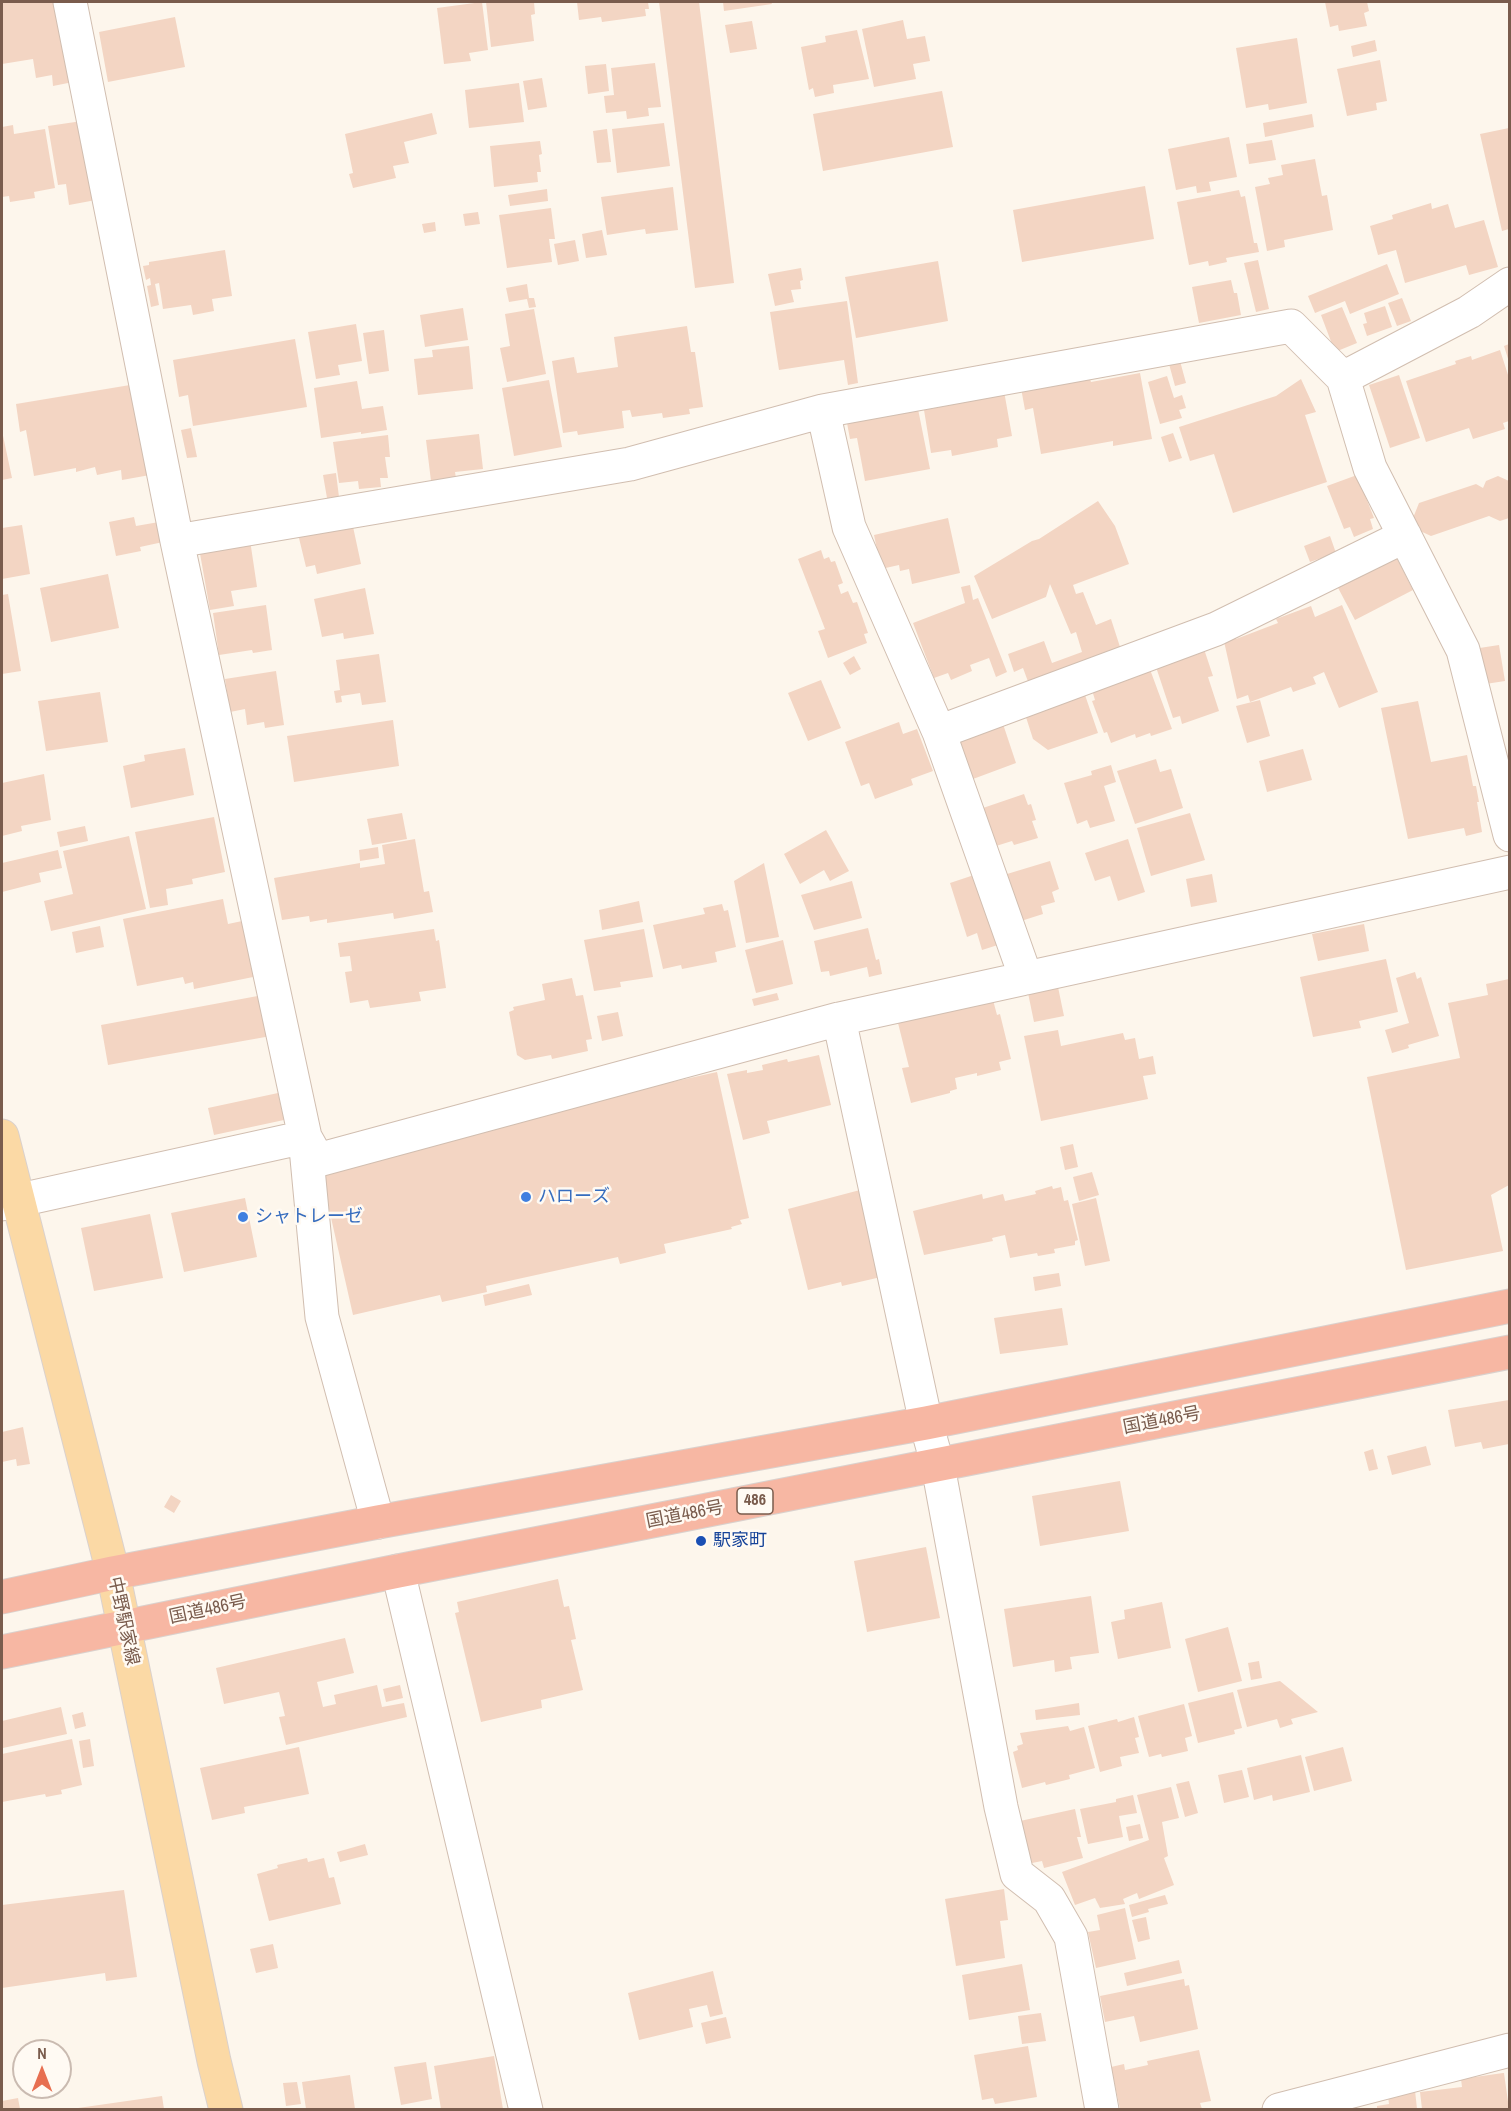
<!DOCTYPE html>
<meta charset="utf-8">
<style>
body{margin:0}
#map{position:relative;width:1511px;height:2111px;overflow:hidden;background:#fdf6ec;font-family:"Archivo Narrow",sans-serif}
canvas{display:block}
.frame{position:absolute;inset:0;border:3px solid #7a5c4d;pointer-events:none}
.north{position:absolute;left:12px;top:2039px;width:60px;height:60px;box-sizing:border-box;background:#fffaf3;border:2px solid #cabbb1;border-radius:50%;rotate:0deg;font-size:16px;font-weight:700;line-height:24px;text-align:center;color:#7a5c4d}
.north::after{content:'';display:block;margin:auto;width:21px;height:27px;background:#e76f51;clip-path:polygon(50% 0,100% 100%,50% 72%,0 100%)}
</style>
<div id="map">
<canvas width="1511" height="2111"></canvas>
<div class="frame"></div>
<div class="north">N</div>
</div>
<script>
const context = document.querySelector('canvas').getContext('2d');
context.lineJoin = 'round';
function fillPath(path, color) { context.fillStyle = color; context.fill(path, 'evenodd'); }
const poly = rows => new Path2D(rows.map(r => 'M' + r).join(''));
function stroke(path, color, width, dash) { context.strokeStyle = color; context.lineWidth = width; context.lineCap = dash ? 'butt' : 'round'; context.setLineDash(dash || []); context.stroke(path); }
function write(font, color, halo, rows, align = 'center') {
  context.font = font + ' "Archivo Narrow","Noto Sans JP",sans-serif'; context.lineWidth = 5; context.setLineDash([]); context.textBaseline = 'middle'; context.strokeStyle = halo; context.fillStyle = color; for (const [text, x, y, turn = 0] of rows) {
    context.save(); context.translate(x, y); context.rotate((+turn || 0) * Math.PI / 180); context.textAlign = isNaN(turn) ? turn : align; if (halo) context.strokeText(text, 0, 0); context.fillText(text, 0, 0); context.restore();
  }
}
fillPath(poly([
 [2,2,56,2,73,82,53,86,52,75,36,78,33,59,2,64],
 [482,2,488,50,469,53,471,61,444,64,437,8],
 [486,2,534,2,535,14,531,15,534,41,491,47],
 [577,2,648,2,649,9,645,9,646,16,602,22,601,17,579,20],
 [659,2,699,2,734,283,695,288],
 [723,2,771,2,772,4,724,11],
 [1325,2,1367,2,1369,11,1364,13,1367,26,1339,31,1338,25,1330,27],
 [175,17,185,67,108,82,99,32],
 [903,20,907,39,925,36,930,61,913,64,916,79,874,87,862,29],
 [752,21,757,49,730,53,725,25],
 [857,30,869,79,833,85,834,93,815,97,813,88,809,90,801,47,826,42,825,36],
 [1297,38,1307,103,1269,110,1268,104,1246,108,1236,48],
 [1375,40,1377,51,1353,57,1351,46],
 [1380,60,1387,101,1376,103,1377,110,1347,116,1337,69],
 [655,63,661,107,648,108,649,116,627,119,626,111,606,113,604,96,614,95,611,68],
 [606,64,609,91,588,94,585,66],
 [542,78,547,107,528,110,523,81],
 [519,83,524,122,469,128,465,90],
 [942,91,953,147,823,171,813,114],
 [432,113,437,134,404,142,409,163,393,166,396,178,353,188,349,174,353,173,345,134],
 [1312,114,1314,127,1265,137,1263,123],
 [82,121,96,200,69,205,66,184,58,185,48,126],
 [664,123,670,166,617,173,612,129],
 [13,125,14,134,45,129,55,188,34,192,35,198,10,202,9,196,2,197,2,127],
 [1509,128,1509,229,1502,231,1480,134],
 [607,129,611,162,597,163,593,131],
 [1229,137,1237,177,1209,182,1211,191,1197,193,1196,186,1176,190,1168,149],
 [1272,140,1276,160,1249,164,1246,144],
 [540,141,542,154,539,155,541,172,537,172,538,182,494,187,490,146],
 [1315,159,1322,196,1327,195,1333,230,1284,240,1285,247,1267,251,1255,187,1270,184,1268,178,1283,175,1281,165],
 [1145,186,1154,239,1022,262,1013,210],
 [673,187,678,230,646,234,645,229,607,235,601,197],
 [547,189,548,201,510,206,508,195],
 [1239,190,1241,197,1245,196,1254,243,1257,243,1259,252,1226,258,1227,262,1209,266,1208,261,1189,265,1177,202],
 [1431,203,1432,209,1448,204,1455,228,1484,220,1498,267,1469,275,1466,265,1405,283,1396,250,1378,255,1370,226,1393,219,1392,215],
 [551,208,555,239,549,239,552,262,507,268,499,215],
 [478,212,480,224,465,226,463,214],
 [435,222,436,231,424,233,422,224],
 [602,230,607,255,586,258,582,234],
 [575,240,579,261,558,265,554,244],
 [225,250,232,296,212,299,214,311,193,315,191,305,163,309,159,283,155,284,159,305,151,307,147,286,151,285,150,278,146,280,143,266,149,265,149,262],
 [1258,260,1269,309,1256,312,1244,263],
 [938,261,948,321,856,338,845,277],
 [1387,264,1399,294,1350,314,1345,301,1315,313,1308,296],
 [801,268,803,280,800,281,801,289,791,290,794,302,775,306,768,274],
 [1231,280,1234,293,1237,293,1241,315,1199,323,1192,287],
 [527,284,529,298,534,298,536,307,529,308,527,299,509,302,506,288],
 [1402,298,1411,321,1397,326,1388,303],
 [847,301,858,383,848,385,844,360,779,370,770,312],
 [1385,306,1392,327,1367,336,1363,324,1367,323,1364,313],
 [1342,307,1357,343,1335,352,1321,315],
 [463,308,468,340,425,347,420,315],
 [534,309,546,374,507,382,500,348,510,346,505,314],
 [356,324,362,361,338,365,340,375,316,379,308,332],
 [687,326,691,352,695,352,703,407,689,409,690,414,663,418,662,413,632,417,630,410,622,411,624,428,578,435,577,431,563,433,552,361,574,357,577,373,618,367,614,337],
 [384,330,389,371,369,374,363,333],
 [295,339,307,407,193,426,188,395,179,397,173,360],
 [1509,344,1509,362,1504,346],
 [469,346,473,389,418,395,414,359,433,357,432,350],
 [1500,350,1509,378,1509,421,1503,423,1505,429,1473,439,1469,428,1426,442,1406,381,1456,364,1455,361,1471,356,1472,360],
 [1180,361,1186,383,1175,386,1169,364],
 [1140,373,1152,439,1113,446,1113,441,1041,454,1033,408,1025,410,1021,388,1089,376,1091,382],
 [1399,375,1420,438,1390,448,1369,385],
 [1167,376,1174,398,1182,395,1186,408,1179,410,1182,418,1160,424,1148,382],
 [1301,379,1316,412,1305,415,1327,482,1233,513,1214,454,1190,461,1179,427,1276,396],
 [549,380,562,447,514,456,502,388],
 [357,381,362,409,383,406,387,430,361,434,361,432,321,438,314,388],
 [130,385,150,475,122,480,121,470,97,475,95,467,76,472,76,468,34,476,26,430,20,432,16,404],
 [1004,391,1012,436,997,439,998,447,952,456,951,450,931,453,924,410,945,406,944,402],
 [918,409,930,469,865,481,857,438,850,439,847,423],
 [191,428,197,457,187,458,181,430],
 [2,431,12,478,2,480],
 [1173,433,1182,458,1169,462,1161,437],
 [479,434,483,469,455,472,456,478,431,481,426,440],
 [388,435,390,457,385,457,388,478,380,478,381,487,359,489,358,481,339,483,333,442],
 [336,473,339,497,327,498,323,475],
 [1357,475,1374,518,1370,519,1373,529,1354,537,1350,527,1344,529,1327,486],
 [1498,476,1509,481,1509,518,1500,521,1489,516,1431,536,1418,530,1413,518,1419,503,1476,484,1483,488,1486,481],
 [1098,501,1115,526,1129,564,1073,585,1076,594,1083,592,1096,625,1111,619,1121,650,1030,687,1023,668,1014,672,1008,654,1044,641,1052,663,1082,652,1076,632,1071,634,1050,584,1046,597,992,619,974,576,1032,541,1039,539],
 [134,517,136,526,159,522,163,542,140,547,141,551,116,556,109,522],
 [948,518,960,573,912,584,909,569,900,571,899,565,881,569,874,535],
 [352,522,361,564,317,574,315,565,306,567,298,534],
 [22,525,30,574,2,579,2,528],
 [1330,536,1336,553,1310,562,1304,546],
 [250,540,257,587,231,591,234,606,210,610,199,548],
 [821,550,824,559,829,557,831,562,835,561,843,583,838,585,841,594,848,591,853,603,857,602,868,633,864,634,867,643,828,658,818,631,825,629,798,559],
 [1394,553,1413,590,1355,620,1336,584],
 [108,574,119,628,51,642,40,588],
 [970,585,973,600,978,598,1007,672,996,677,989,658,970,665,972,671,951,680,948,673,934,678,913,623,965,603,961,587],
 [365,588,374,634,344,639,343,633,322,637,314,599],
 [8,594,21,671,2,674,2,595],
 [266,605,272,650,253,653,252,650,219,655,213,613],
 [1342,605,1378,692,1339,708,1324,672,1313,677,1316,684,1293,692,1291,687,1250,702,1248,695,1237,699,1223,637,1234,633,1236,639,1278,623,1276,619,1311,606,1315,617],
 [1499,645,1505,681,1479,685,1473,649],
 [1203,646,1213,676,1208,677,1219,711,1182,724,1180,716,1173,718,1154,661],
 [379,654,386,702,362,705,360,693,341,696,342,702,336,703,334,691,340,690,336,660],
 [854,656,861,669,850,675,843,663],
 [1148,664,1172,729,1151,736,1150,733,1136,738,1135,734,1111,743,1107,732,1104,733,1092,701,1095,700,1092,690],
 [276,671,284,725,265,728,264,722,247,725,245,709,230,712,225,679],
 [821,680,841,728,808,741,788,693],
 [100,692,108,742,46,751,38,701],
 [1085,695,1098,733,1048,750,1033,739,1025,714],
 [1260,700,1270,736,1247,743,1236,706],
 [1418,701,1431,762,1467,755,1473,786,1476,786,1479,802,1477,802,1482,832,1466,836,1464,828,1408,839,1381,708],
 [393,720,399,766,294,782,287,736],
 [899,722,903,734,917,729,933,771,911,779,913,785,875,799,869,783,861,786,845,742],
 [1003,724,1016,763,973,779,959,739],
 [185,748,194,795,131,808,123,766,145,761,144,755],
 [1303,749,1312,780,1267,792,1259,761],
 [1156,759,1160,772,1171,769,1183,808,1135,824,1117,771],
 [1111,765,1116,782,1104,786,1115,821,1090,828,1087,820,1077,824,1064,783,1092,775,1091,771],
 [44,774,51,820,21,826,22,831,2,836,2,783],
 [1024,794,1028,805,1031,804,1036,820,1032,821,1038,838,1014,845,1012,841,996,846,983,808],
 [402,813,407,839,372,845,367,819],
 [1190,813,1205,860,1151,876,1137,828],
 [214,817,225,872,192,879,193,884,166,889,168,905,150,908,135,832],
 [85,826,88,841,60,847,57,832],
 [826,830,849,871,830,881,824,870,800,884,784,854],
 [129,836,146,909,51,931,44,901,73,894,63,851],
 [415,839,424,892,429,891,433,912,394,919,393,913,327,923,327,919,310,922,309,916,282,920,274,878,360,863,360,868,385,864,382,845],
 [1128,839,1145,892,1118,901,1110,876,1095,881,1085,853],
 [378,847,379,858,360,861,359,850],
 [58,850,62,868,39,873,41,882,2,892,2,863],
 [1050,861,1059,889,1052,892,1055,902,1041,906,1043,914,1021,921,1007,874],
 [764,863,779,937,746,943,734,881],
 [977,874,1001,944,982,950,977,933,967,937,950,883],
 [1212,874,1217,902,1191,907,1186,879],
 [852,881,862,918,814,930,801,895],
 [223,899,228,924,247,920,258,976,194,989,193,982,185,984,183,977,137,986,123,919],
 [639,901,643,922,602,930,599,910],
 [722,904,724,911,728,910,736,947,715,952,717,962,682,969,681,965,663,969,653,925,705,914,703,908],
 [1364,924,1369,951,1318,961,1312,934],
 [100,926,104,947,76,953,72,932],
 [868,928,876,960,879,959,882,974,869,977,867,967,830,976,829,971,821,972,814,941],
 [434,929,436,941,439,940,446,988,419,992,421,1001,370,1008,368,1000,350,1003,345,972,352,971,350,956,340,957,338,943],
 [644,929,653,977,620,982,621,987,594,991,584,940],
 [783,940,793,984,756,993,745,950],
 [1386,959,1398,1012,1359,1021,1361,1028,1313,1037,1300,977],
 [1415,972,1417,979,1421,977,1439,1036,1408,1045,1409,1048,1392,1053,1385,1030,1409,1023,1396,978],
 [572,978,576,996,583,995,592,1039,586,1040,588,1051,552,1059,551,1055,525,1060,517,1055,509,1012,514,1010,513,1007,545,1000,542,984],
 [1509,979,1509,1185,1491,1195,1503,1251,1406,1270,1367,1077,1460,1058,1448,1003,1488,995,1486,984],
 [1058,987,1064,1016,1034,1022,1028,993],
 [777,993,779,1000,754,1006,752,999],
 [263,995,271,1036,108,1065,101,1025],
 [993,1000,997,1015,1000,1014,1011,1059,999,1062,1001,1070,977,1076,977,1073,955,1078,957,1089,950,1091,950,1093,911,1103,902,1068,909,1067,898,1023],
 [618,1012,623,1036,602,1041,597,1016],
 [1058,1030,1061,1046,1123,1033,1125,1040,1135,1038,1139,1059,1153,1056,1156,1074,1143,1076,1148,1099,1041,1121,1024,1036],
 [819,1055,831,1105,767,1121,770,1133,743,1140,727,1074,747,1070,747,1073,763,1070,762,1065,787,1059,788,1062],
 [717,1072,749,1218,740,1220,742,1224,731,1227,732,1229,664,1244,666,1253,620,1264,618,1257,486,1286,487,1292,442,1302,440,1295,353,1315,318,1160],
 [278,1093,284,1120,214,1135,208,1108],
 [1073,1144,1078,1167,1065,1170,1060,1147],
 [1092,1172,1099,1195,1079,1201,1073,1177],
 [1052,1186,1053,1189,1061,1187,1064,1201,1068,1200,1078,1240,1075,1241,1075,1245,1054,1249,1055,1253,1038,1256,1037,1253,1010,1258,1005,1235,992,1238,993,1241,924,1255,913,1211,982,1194,983,1199,1003,1194,1005,1201,1036,1194,1035,1191],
 [860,1190,881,1277,842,1286,841,1282,808,1290,788,1209],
 [245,1198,257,1257,184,1272,171,1213],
 [1096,1198,1110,1261,1085,1266,1072,1204],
 [150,1214,163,1278,94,1291,81,1228],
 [1059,1273,1061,1286,1035,1291,1033,1277],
 [529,1284,532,1295,485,1306,483,1295],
 [1062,1308,1068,1345,1000,1354,994,1318],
 [1509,1400,1509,1444,1483,1449,1481,1442,1455,1447,1448,1410],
 [23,1427,30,1464,17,1466,16,1459,2,1462,2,1432],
 [1426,1446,1431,1465,1392,1475,1387,1456],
 [1373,1449,1378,1469,1369,1471,1364,1452],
 [1120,1481,1129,1531,1040,1546,1032,1496],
 [171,1495,181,1501,174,1513,164,1507],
 [926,1547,940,1618,867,1632,854,1561],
 [558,1579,564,1607,569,1606,576,1639,571,1640,583,1690,541,1700,542,1708,481,1722,455,1613,459,1612,457,1602],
 [1091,1596,1099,1653,1070,1657,1072,1669,1055,1672,1054,1660,1013,1667,1004,1609],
 [1162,1602,1171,1648,1118,1659,1111,1622,1125,1619,1124,1610],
 [1228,1627,1242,1681,1198,1692,1185,1639],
 [345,1638,354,1673,317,1682,323,1707,336,1704,334,1695,377,1685,382,1707,404,1703,407,1717,286,1745,279,1717,285,1716,279,1692,224,1704,216,1668],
 [1259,1661,1262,1678,1251,1680,1248,1663],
 [1280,1681,1318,1712,1291,1719,1293,1724,1280,1728,1277,1719,1247,1727,1237,1690],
 [400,1685,403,1698,386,1702,383,1689],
 [1233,1692,1242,1728,1234,1730,1235,1734,1198,1743,1188,1703],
 [1079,1703,1080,1715,1036,1720,1035,1710],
 [1184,1704,1192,1736,1185,1738,1188,1751,1162,1757,1161,1754,1149,1757,1138,1716],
 [61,1707,67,1734,3,1748,2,1721],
 [83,1712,86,1726,75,1729,72,1715],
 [1134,1717,1139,1737,1135,1738,1139,1753,1120,1757,1122,1766,1100,1772,1088,1726,1117,1719,1118,1722],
 [1068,1726,1070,1731,1084,1727,1095,1768,1069,1775,1070,1779,1046,1785,1045,1782,1022,1788,1013,1752,1018,1750,1017,1746,1023,1744,1020,1733],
 [72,1739,82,1785,61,1790,62,1794,46,1797,45,1794,2,1802,2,1754],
 [90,1739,94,1766,83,1768,79,1741],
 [299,1747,309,1794,244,1807,245,1813,212,1820,200,1768],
 [1343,1747,1352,1781,1314,1791,1305,1757],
 [1301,1755,1310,1792,1273,1801,1272,1795,1254,1800,1247,1768],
 [1242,1770,1249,1797,1224,1803,1218,1775],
 [1189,1781,1198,1813,1185,1817,1176,1784],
 [1171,1787,1179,1818,1162,1822,1168,1856,1164,1858,1174,1885,1139,1899,1137,1893,1123,1899,1125,1904,1100,1908,1095,1898,1075,1905,1062,1872,1149,1840,1137,1795],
 [1133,1795,1137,1813,1119,1816,1123,1837,1088,1844,1080,1809,1116,1802,1116,1799],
 [1075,1809,1081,1837,1077,1837,1083,1858,1044,1868,1042,1861,1032,1863,1020,1821],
 [1140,1824,1143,1838,1129,1841,1126,1827],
 [365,1844,368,1855,340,1862,337,1852],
 [307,1858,308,1862,324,1858,329,1878,334,1877,341,1904,269,1921,257,1874,278,1868,277,1865],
 [1004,1889,1008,1920,1000,1921,1005,1958,956,1966,945,1899],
 [124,1890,137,1977,106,1981,105,1973,2,1988,2,1905],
 [1165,1895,1168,1904,1148,1909,1149,1912,1132,1917,1129,1905],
 [1125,1908,1136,1959,1096,1968,1088,1932,1100,1930,1097,1915],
 [1146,1917,1150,1939,1138,1942,1132,1920],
 [273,1944,278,1968,256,1973,250,1949],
 [1179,1960,1182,1973,1127,1986,1124,1973],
 [1022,1964,1030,2010,969,2020,962,1975],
 [713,1971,723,2014,710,2017,707,2005,689,2009,693,2027,639,2040,628,1993],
 [1184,1979,1185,1986,1189,1985,1198,2029,1140,2042,1134,2016,1105,2022,1100,1996],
 [1041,2013,1046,2041,1022,2044,1018,2016],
 [726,2017,731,2038,706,2044,701,2023],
 [1028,2046,1037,2097,995,2104,993,2098,982,2100,974,2055],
 [1199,2050,1211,2101,1200,2103,1202,2109,1120,2109,1111,2067,1124,2064,1125,2070,1148,2065,1147,2061],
 [494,2056,503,2109,441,2109,434,2066],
 [426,2062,432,2099,401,2105,394,2067],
 [1503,2073,1504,2073,1509,2109,1422,2109,1420,2092,1462,2087,1461,2079],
 [350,2075,355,2109,306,2109,302,2082],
 [1414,2081,1417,2109,1377,2109,1377,2106,1389,2104,1388,2096],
 [297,2082,301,2104,286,2106,283,2083],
 [162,2096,164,2109,78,2109,78,2108],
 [18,2098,20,2109,2,2109,2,2101]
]), '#f3d5c3');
const minor = poly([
 [70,2,177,541,305,1137,322,1317,378,1522],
 [1343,378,1370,468,1463,650,1510,835],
 [823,411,849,527,939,732,1026,978],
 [177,541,630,464,823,411,1291,326,1343,378,1469,312,1510,284],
 [939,732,1216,629,1405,536],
 [839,1019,926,1423,938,1466,1001,1807,1017,1874,1049,1899,1071,1937,1102,2110],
 [2,1204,305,1137,318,1160,839,1019,1510,872],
 [398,1571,526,2110],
 [1279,2110,1510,2050]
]);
const major = poly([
 [2,1136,113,1573,214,2061,226,2110]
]);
const highway = poly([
 [2,1597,113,1573,378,1522,926,1423,1510,1306],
 [2,1652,398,1571,1510,1352]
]);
stroke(minor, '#d1beb0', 35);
stroke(major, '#dad1cd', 35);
stroke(highway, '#dad1cd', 35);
stroke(minor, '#fff', 33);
stroke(major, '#fbd9a5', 33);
stroke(highway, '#f7b7a3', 33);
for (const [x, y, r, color] of [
 [526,1197,6,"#3f7fe0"],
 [243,1217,6,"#3f7fe0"],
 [701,1541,6,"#1a4fb4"]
]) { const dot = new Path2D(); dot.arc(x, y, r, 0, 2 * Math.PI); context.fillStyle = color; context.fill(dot); stroke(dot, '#fffaf3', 2); }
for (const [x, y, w] of [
 [755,1501,36]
]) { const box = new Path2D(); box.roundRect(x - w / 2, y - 13, w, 26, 4.5); context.fillStyle = '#fffaf3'; context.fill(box); stroke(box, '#7a5c4d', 1.5); }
write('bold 16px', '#7a5c4d', null, [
 ["486",755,1501]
]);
write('18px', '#366cbe', '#fffaf3', [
 ["ハローズ",538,1197],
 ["シャトレーゼ",255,1217]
], 'left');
write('18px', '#7a5c4d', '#fffaf3', [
 ["国道486号",1162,1421,-11],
 ["国道486号",685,1515,-11],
 ["国道486号",208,1610,-12],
 ["中野駅家線",123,1621,78]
]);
write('18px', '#164399', '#fffaf3', [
 ["駅家町",713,1541]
], 'left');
</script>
